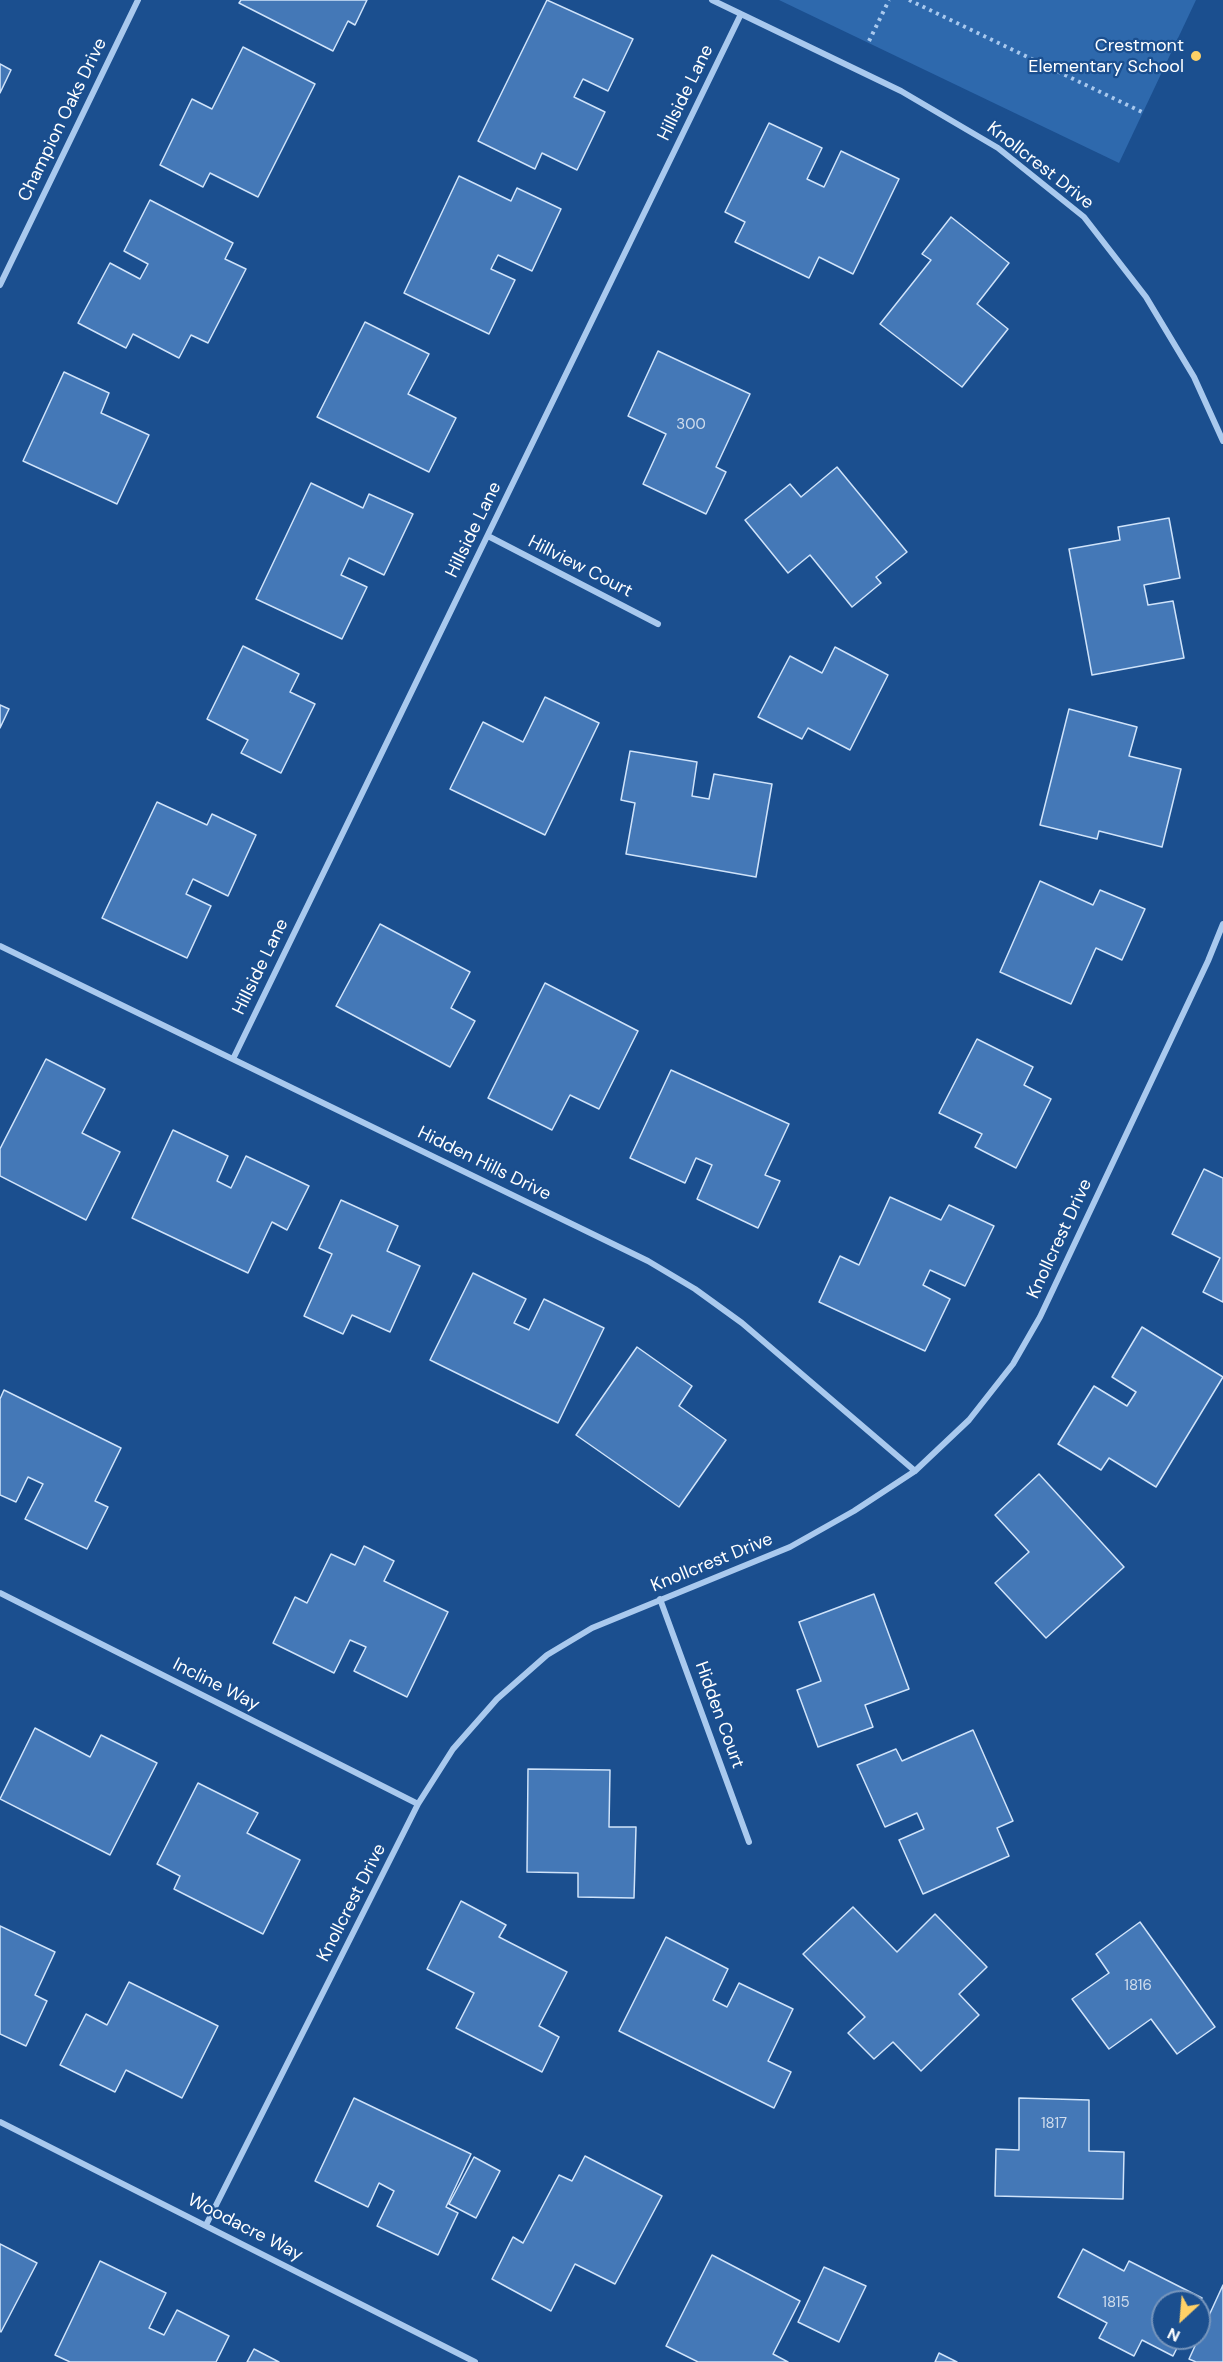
<!DOCTYPE html>
<style>
body{margin:0}
#map{position:relative;width:1223px;height:2362px;overflow:hidden;background:#1b4f8f;font-family:"DM Sans",sans-serif}
canvas{display:block}
.north{position:absolute;left:1151px;top:2290px;width:60px;height:60px;box-sizing:border-box;background:#1b4f8f;border:2px solid #7695bc;border-radius:50%;rotate:206deg;font-size:16px;font-weight:700;line-height:24px;text-align:center;color:#fff}
.north::after{content:'';display:block;margin:auto;width:21px;height:27px;background:#ffd166;clip-path:polygon(50% 0,100% 100%,50% 72%,0 100%)}
</style>
<div id="map">
<canvas width="1223" height="2362"></canvas>
<div class="north">N</div>
</div>
<script>
const context = document.querySelector('canvas').getContext('2d');
context.lineJoin = 'round';
function fillPath(path, color) { context.fillStyle = color; context.fill(path, 'evenodd'); }
const poly = rows => new Path2D(rows.map(r => 'M' + r).join(''));
function stroke(path, color, width, dash) { context.strokeStyle = color; context.lineWidth = width; context.lineCap = dash ? 'butt' : 'round'; context.setLineDash(dash || []); context.stroke(path); }
function write(font, color, halo, rows, align = 'center') {
  context.font = font + ' "DM Sans",sans-serif'; context.lineWidth = 4.5; context.setLineDash([]); context.textBaseline = 'middle'; context.strokeStyle = halo; context.fillStyle = color; for (const [text, x, y, turn = 0] of rows) {
    context.save(); context.translate(x, y); context.rotate((+turn || 0) * Math.PI / 180); context.textAlign = isNaN(turn) ? turn : align; if (halo) context.strokeText(text, 0, 0); context.fillText(text, 0, 0); context.restore();
  }
}
fillPath(poly([
 [779,0,1196,0,1119,163]
]), '#2e69ad');
const building = poly([
 [241,0,367,0,355,25,348,21,333,51,239,3,241,0],
 [547,0,633,39,608,91,583,79,574,97,605,112,577,170,542,153,535,169,478,141,547,0],
 [243,47,315,84,258,197,210,173,203,187,160,165,192,99,212,109,243,47],
 [0,64,11,70,0,93,0,64],
 [769,123,822,148,807,179,824,187,841,151,899,179,853,274,819,257,809,278,735,242,745,222,725,212,769,123],
 [459,176,511,201,517,188,561,209,532,271,498,255,491,269,515,280,489,334,404,293,459,176],
 [150,200,233,243,225,259,246,269,208,343,191,335,179,358,133,334,126,348,78,323,110,263,140,279,148,264,124,251,150,200],
 [951,217,1009,263,977,304,1008,329,962,387,880,324,931,260,922,254,951,217],
 [365,322,429,354,408,394,456,418,429,472,317,417,365,322],
 [658,351,750,394,716,467,726,472,706,514,643,484,666,434,628,416,658,351],
 [64,372,109,393,101,413,149,435,117,504,23,461,64,372],
 [837,467,907,552,876,577,881,583,852,607,810,555,788,573,745,520,790,484,801,497,837,467],
 [311,483,363,508,369,494,413,514,384,575,349,558,341,575,367,587,342,639,256,599,311,483],
 [1169,518,1180,578,1144,585,1148,605,1173,601,1184,658,1092,675,1069,549,1120,540,1118,527,1169,518],
 [243,646,299,674,290,692,315,704,281,773,241,753,248,740,207,719,243,646],
 [835,647,888,675,850,750,808,728,802,739,758,717,790,656,822,673,835,647],
 [545,697,599,723,545,835,450,789,483,722,523,742,545,697],
 [0,705,9,709,0,728,0,705],
 [1069,709,1137,727,1129,756,1181,769,1162,847,1099,831,1097,839,1040,825,1069,709],
 [630,751,697,762,692,796,709,799,714,774,772,784,756,877,626,854,635,803,621,800,630,751],
 [157,802,207,825,212,814,256,835,228,896,193,879,186,894,211,906,187,958,102,918,157,802],
 [1040,881,1093,905,1100,890,1145,909,1122,960,1096,948,1071,1004,1000,972,1040,881],
 [380,924,470,972,451,1008,475,1021,450,1067,336,1006,380,924],
 [545,983,638,1031,599,1109,570,1095,552,1130,488,1098,545,983],
 [977,1039,1033,1067,1024,1085,1051,1099,1016,1168,975,1147,982,1134,939,1113,977,1039],
 [46,1059,105,1089,82,1133,120,1152,86,1220,0,1176,0,1149,46,1059],
 [671,1070,789,1124,765,1175,780,1181,758,1228,697,1199,712,1165,696,1158,685,1183,630,1158,671,1070],
 [173,1130,228,1156,217,1181,231,1188,246,1156,309,1186,287,1230,272,1222,248,1273,132,1218,173,1130],
 [1204,1169,1223,1178,1223,1302,1203,1292,1220,1258,1172,1234,1204,1169],
 [890,1197,941,1220,949,1205,994,1226,965,1286,930,1270,923,1285,950,1299,925,1351,819,1302,840,1256,859,1265,890,1197],
 [341,1200,398,1226,387,1251,420,1266,390,1332,352,1315,343,1334,304,1316,332,1254,319,1248,341,1200],
 [473,1273,526,1299,514,1323,529,1330,544,1299,604,1328,558,1423,430,1360,473,1273],
 [1142,1327,1223,1377,1156,1487,1109,1458,1101,1470,1058,1444,1094,1386,1127,1406,1136,1392,1112,1377,1142,1327],
 [637,1347,692,1386,679,1406,726,1440,679,1507,576,1435,637,1347],
 [4,1390,121,1448,95,1501,108,1507,87,1549,25,1519,43,1484,28,1477,16,1502,0,1495,0,1399,4,1390],
 [1039,1474,1124,1567,1046,1638,995,1583,1029,1552,995,1515,1039,1474],
 [364,1546,394,1561,384,1581,448,1612,407,1697,354,1671,366,1647,350,1640,334,1673,273,1643,295,1597,307,1603,331,1554,355,1565,364,1546],
 [874,1594,909,1689,865,1705,873,1727,818,1747,797,1690,821,1681,799,1622,874,1594],
 [35,1728,90,1757,101,1735,157,1763,110,1855,0,1799,35,1728],
 [973,1730,1013,1821,997,1828,1009,1856,923,1894,899,1840,924,1829,917,1813,885,1827,857,1765,896,1749,902,1761,973,1730],
 [528,1769,610,1770,609,1827,636,1827,634,1898,578,1897,578,1873,527,1872,528,1769],
 [198,1783,258,1813,247,1833,300,1860,263,1934,174,1889,180,1876,157,1864,198,1783],
 [461,1901,506,1925,499,1937,567,1972,539,2026,559,2037,542,2072,456,2028,474,1993,427,1969,461,1901],
 [853,1907,897,1952,935,1914,987,1967,959,1994,979,2015,921,2071,893,2042,874,2059,848,2033,865,2017,803,1954,853,1907],
 [1140,1922,1215,2027,1177,2054,1151,2019,1109,2049,1072,1999,1109,1973,1096,1954,1140,1922],
 [0,1926,55,1952,35,1995,47,2001,26,2046,0,2034,0,1926],
 [666,1937,728,1969,713,2000,727,2007,739,1983,793,2009,768,2061,791,2072,774,2108,619,2031,666,1937],
 [129,1982,218,2026,182,2098,126,2070,115,2092,60,2065,86,2014,107,2025,129,1982],
 [354,2098,471,2154,446,2207,458,2213,438,2255,377,2226,394,2191,379,2183,368,2207,315,2181,354,2098],
 [1019,2098,1089,2100,1089,2151,1124,2152,1123,2199,995,2196,996,2149,1019,2150,1019,2098],
 [585,2156,662,2196,615,2284,575,2264,551,2311,492,2279,513,2237,523,2243,559,2175,572,2181,585,2156],
 [474,2157,500,2171,476,2218,449,2204,474,2157],
 [0,2244,37,2263,1,2332,0,2331,0,2244],
 [1083,2249,1124,2271,1129,2261,1202,2298,1199,2304,1199,2302,1163,2302,1163,2338,1182,2338,1173,2356,1142,2340,1134,2356,1099,2338,1107,2323,1058,2297,1083,2249],
 [712,2255,800,2301,773,2354,788,2362,698,2362,666,2346,712,2255],
 [100,2261,166,2293,149,2328,164,2335,177,2310,229,2336,216,2362,70,2362,55,2355,100,2261],
 [824,2267,866,2286,839,2342,798,2322,824,2267],
 [1223,2285,1223,2362,1196,2362,1189,2359,1223,2285],
 [254,2349,279,2362,247,2362,254,2349],
 [939,2353,957,2362,935,2362,939,2353]
]);
fillPath(building, '#4478b7');
stroke(building, '#cfe3fa', 1.5);
stroke(poly([
 [909,0,1142,112],
 [869,41,889,0]
]), '#a9c9ee', 4, [3, 4.5]);
stroke(poly([
 [712,0,901,91,998,148,1084,217,1146,297,1194,377,1223,441],
 [0,285,138,0],
 [488,536,658,624],
 [0,946,648,1261,695,1289,742,1323,915,1471],
 [233,1059,741,14],
 [0,1593,418,1804],
 [660,1599,749,1842],
 [0,2122,475,2362],
 [206,2225,418,1804,453,1749,497,1699,547,1655,592,1628,790,1547,854,1511,915,1471,969,1420,1013,1364,1040,1317,1208,961,1223,924]
]), '#a9c9ee', 6);
for (const [x, y, r, color] of [
 [1196,56,6,"#ffd166"]
]) { const dot = new Path2D(); dot.arc(x, y, r, 0, 2 * Math.PI); context.fillStyle = color; context.fill(dot); stroke(dot, '#1b4f8f', 2); }
write('15px', '#d0dded', null, [
 ["300",691,425],
 ["1816",1138,1986],
 ["1817",1054,2124],
 ["1815",1116,2303]
]);
write('18px', '#fff', '#1b4f8f', [
 ["Crestmont",1184,46],
 ["Elementary School",1184,67]
], 'right');
write('18px', '#fff', '#1b4f8f', [
 ["Hillside Lane",686,93,-64],
 ["Champion Oaks Drive",63,120,-64],
 ["Knollcrest Drive",1040,166,38],
 ["Hillside Lane",474,530,-64],
 ["Hillview Court",580,567,27],
 ["Hillside Lane",261,967,-64],
 ["Hidden Hills Drive",484,1164,26],
 ["Knollcrest Drive",1060,1239,-65],
 ["Knollcrest Drive",712,1563,-22],
 ["Incline Way",216,1685,27],
 ["Hidden Court",719,1715,70],
 ["Knollcrest Drive",352,1903,-63],
 ["Woodacre Way",245,2228,27]
]);
</script>
